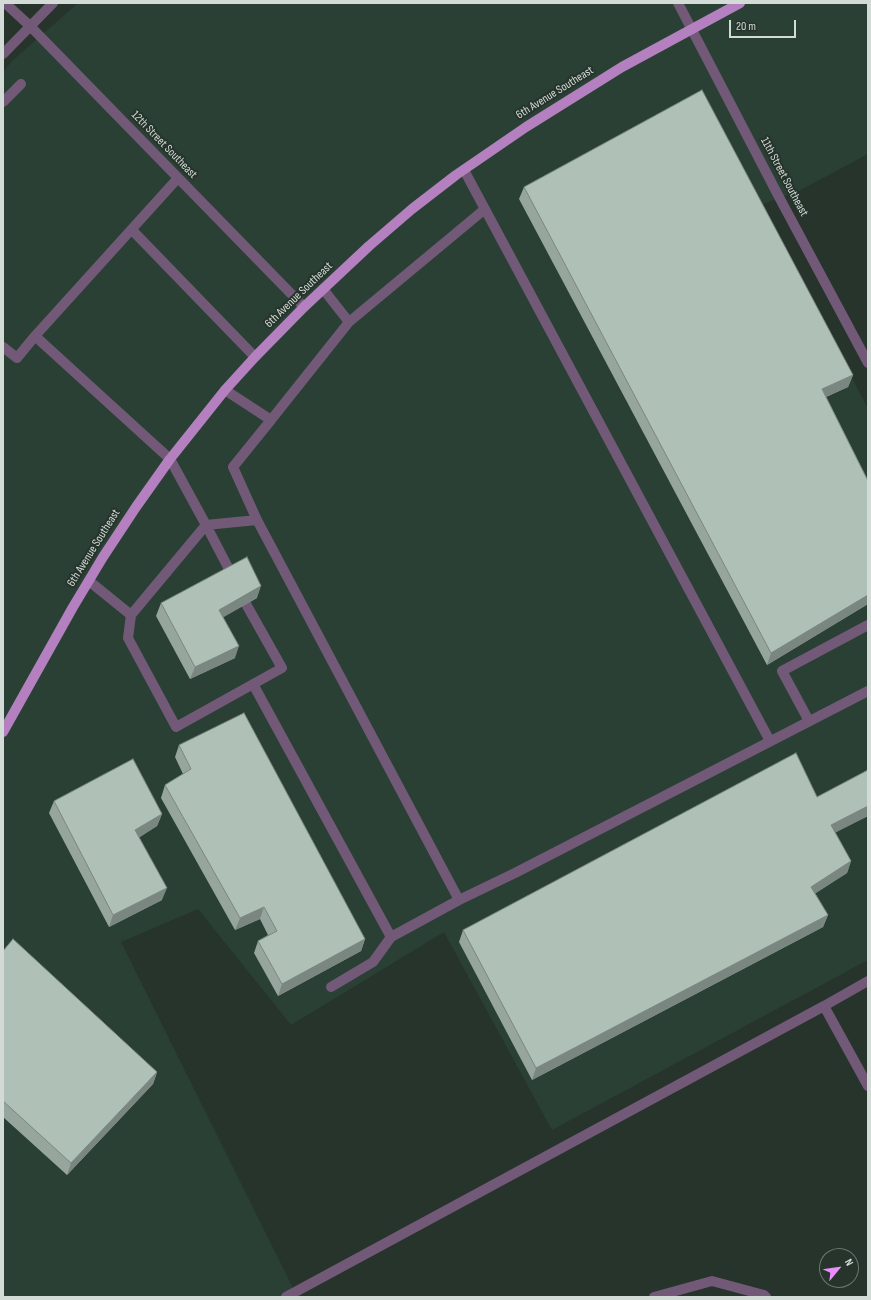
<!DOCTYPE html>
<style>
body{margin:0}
#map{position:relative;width:871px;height:1300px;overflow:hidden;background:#26342c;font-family:"Sofia Sans Condensed",sans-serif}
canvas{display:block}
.frame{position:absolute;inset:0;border:4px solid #d2dbd6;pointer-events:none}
.north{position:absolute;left:819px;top:1248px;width:40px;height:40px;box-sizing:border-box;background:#26342c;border:1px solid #6b7770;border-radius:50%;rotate:61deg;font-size:11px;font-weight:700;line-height:16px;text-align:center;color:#d2dbd6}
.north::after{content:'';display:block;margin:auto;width:14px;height:18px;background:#ea8dfd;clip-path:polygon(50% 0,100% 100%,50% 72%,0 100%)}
.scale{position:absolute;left:729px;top:20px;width:67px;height:18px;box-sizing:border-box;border:2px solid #d2dbd6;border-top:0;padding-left:5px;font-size:12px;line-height:14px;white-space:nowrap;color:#d2dbd6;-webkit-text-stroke:3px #26342c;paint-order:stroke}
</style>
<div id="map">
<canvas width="871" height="1300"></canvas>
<div class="frame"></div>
<div class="north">N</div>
<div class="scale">20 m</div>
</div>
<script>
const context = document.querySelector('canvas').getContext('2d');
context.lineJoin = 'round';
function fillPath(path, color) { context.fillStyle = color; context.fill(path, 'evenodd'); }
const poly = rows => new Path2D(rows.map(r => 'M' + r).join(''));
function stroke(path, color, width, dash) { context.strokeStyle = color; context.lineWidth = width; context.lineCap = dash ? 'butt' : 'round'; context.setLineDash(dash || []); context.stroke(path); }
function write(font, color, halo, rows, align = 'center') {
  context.font = font + ' "Sofia Sans Condensed",sans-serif'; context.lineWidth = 4; context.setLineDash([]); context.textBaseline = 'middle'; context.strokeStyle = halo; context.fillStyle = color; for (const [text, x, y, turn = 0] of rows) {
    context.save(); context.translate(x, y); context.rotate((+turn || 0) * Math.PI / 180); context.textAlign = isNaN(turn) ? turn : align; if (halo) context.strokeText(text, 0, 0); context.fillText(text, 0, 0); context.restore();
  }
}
fillPath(poly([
 [78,3,868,3,868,154,799,191,763,204,868,409,868,960,552,1130,444,932,291,1025,198,909,121,942,295,1292,286,1297,3,1297,3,72,12,61]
]), '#2a4035');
stroke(poly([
 [5,3,30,26,304,307],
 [678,3,779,197,868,363],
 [3,54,53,3],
 [3,102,21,84],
 [464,170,770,741],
 [132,230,255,357],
 [323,289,349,322,485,209],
 [3,347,17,358,35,336],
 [225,390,271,420,349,322],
 [257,520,233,467,271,420],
 [232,575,206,525,257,520,459,900,515,873,868,691],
 [89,581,131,615,206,525,170,459,35,336,178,178],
 [131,615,128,638,176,727,282,668,246,604],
 [253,684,391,937,459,900],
 [809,721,782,671,868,625],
 [868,981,824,1006,868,1086],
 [331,987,373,962,391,937],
 [286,1297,824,1006],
 [654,1297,712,1281,764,1295,766,1297]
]), '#735978', 10);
stroke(poly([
 [3,732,73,607,103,557,136,507,170,459,225,390,255,357,304,307,369,246,412,209,456,175,526,127,622,67,740,3]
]), '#b480bf', 10);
fillPath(poly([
 [524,187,853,375,848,387,826,397,868,481,868,604,767,665,519,199],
 [257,598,223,617,235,658,190,679,156,616,161,603],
 [179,745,365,939,361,951,278,996,254,953,258,941,268,935,260,919,235,930,161,798,165,785,183,774,175,757],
 [868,770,868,816,835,832,851,861,847,873,815,893,828,915,823,927,532,1080,459,942,463,930,817,797],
 [54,801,162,814,157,826,139,837,162,900,109,927,49,813],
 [3,951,157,1072,153,1084,67,1175,3,1117]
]), '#96a69d');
fillPath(poly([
 [853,375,848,387,817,401,822,389],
 [261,586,257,598,215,622,219,610],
 [868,595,868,604,767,665,771,653],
 [239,646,235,658,190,679,195,667],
 [868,806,868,816,827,837,831,825],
 [162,814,157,826,131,843,135,830],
 [851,861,847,873,807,899,811,887],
 [167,888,162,900,109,927,113,915],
 [264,907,260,919,235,930,240,918],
 [828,915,823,927,532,1080,536,1068],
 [365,939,361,951,278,996,282,984],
 [157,1072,153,1084,67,1175,71,1163]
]), '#7a8780');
const building = poly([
 [702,90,853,375,822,389,868,481,868,595,771,653,524,187,702,90],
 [247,557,261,586,219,610,239,646,195,667,161,603,247,557],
 [244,713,365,939,282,984,258,941,277,931,264,907,240,918,165,785,191,769,179,745,244,713],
 [796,753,817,797,868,770,868,806,831,825,851,861,811,887,828,915,536,1068,463,930,796,753],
 [133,759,162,814,135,830,167,888,113,915,54,801,133,759],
 [13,939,157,1072,71,1163,3,1101,3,951,13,939]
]);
fillPath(building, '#afc1b7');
stroke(building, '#7a8780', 1);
write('12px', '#d2dbd6', '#26342c', [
 ["6th Avenue Southeast",555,93,-32],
 ["12th Street Southeast",164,145,46],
 ["11th Street Southeast",784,177,62],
 ["6th Avenue Southeast",299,295,-44],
 ["6th Avenue Southeast",94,548,-58]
]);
</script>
